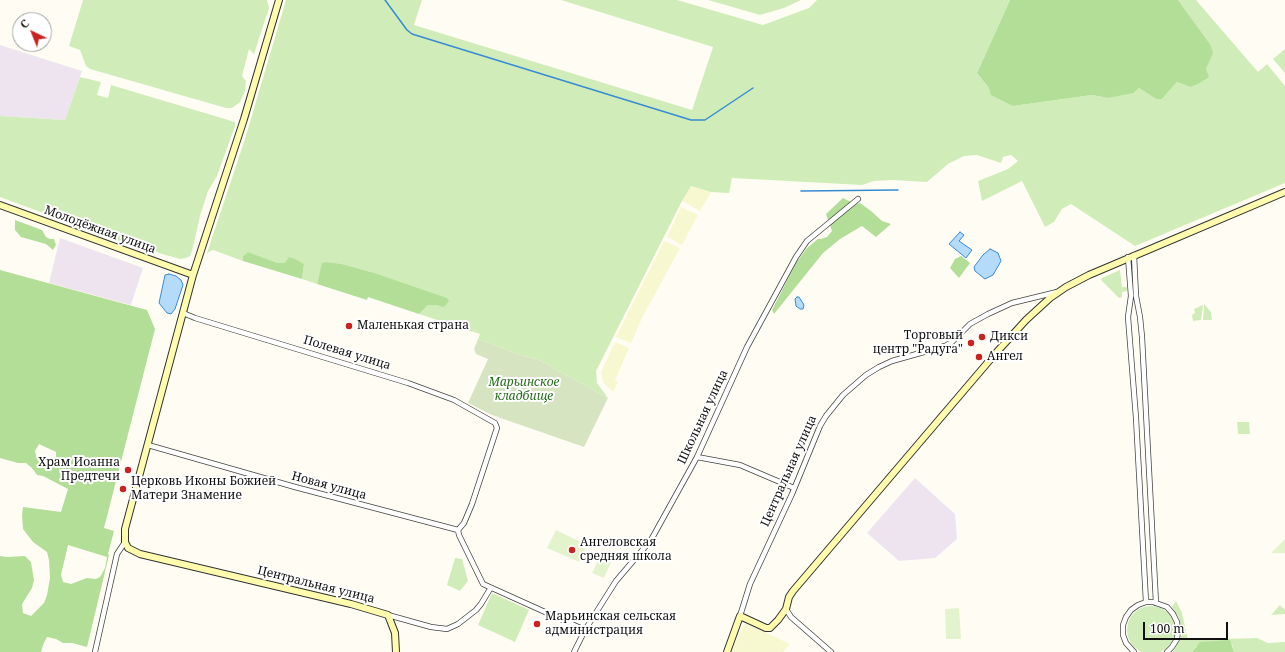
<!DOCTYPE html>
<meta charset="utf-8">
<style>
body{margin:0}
#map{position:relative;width:1285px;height:652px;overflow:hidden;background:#fffdf3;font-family:"Noto Serif",serif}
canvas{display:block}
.north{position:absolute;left:12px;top:12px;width:40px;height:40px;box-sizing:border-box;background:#fff;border:1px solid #9f9f9f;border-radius:50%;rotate:317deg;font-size:11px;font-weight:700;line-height:16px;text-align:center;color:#101010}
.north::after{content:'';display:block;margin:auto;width:14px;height:18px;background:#ca221e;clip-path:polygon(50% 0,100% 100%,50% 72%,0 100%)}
.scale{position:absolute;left:1143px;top:622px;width:85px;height:18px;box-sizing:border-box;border:2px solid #101010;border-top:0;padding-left:5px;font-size:12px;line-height:14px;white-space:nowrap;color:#101010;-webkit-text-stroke:3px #fff;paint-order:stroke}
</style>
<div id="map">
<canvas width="1285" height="652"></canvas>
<div class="north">С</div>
<div class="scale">100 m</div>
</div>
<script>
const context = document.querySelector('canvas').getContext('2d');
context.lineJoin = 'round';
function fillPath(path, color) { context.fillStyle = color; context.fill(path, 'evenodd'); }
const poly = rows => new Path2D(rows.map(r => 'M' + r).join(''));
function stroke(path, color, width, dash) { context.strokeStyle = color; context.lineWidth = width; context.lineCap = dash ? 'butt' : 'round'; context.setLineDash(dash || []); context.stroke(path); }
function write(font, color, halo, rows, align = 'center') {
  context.font = font + ' "Noto Serif",serif'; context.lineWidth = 4; context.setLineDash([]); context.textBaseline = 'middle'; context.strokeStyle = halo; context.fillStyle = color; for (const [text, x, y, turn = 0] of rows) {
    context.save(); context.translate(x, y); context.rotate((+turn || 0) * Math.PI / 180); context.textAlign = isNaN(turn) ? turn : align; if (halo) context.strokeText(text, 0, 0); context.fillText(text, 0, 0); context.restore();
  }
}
fillPath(poly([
 [0,45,82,71,65,120,0,116],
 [60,238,143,268,131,305,49,283],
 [915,478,955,514,957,539,935,558,899,561,867,533]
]), '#eee4ef');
fillPath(poly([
 [691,186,711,192,700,211,682,201],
 [681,207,698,215,682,245,667,237],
 [664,241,680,248,642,318,631,343,616,337],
 [615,342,629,348,615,380,618,382,613,392,603,382,601,372],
 [745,623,790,644,783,652,731,652]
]), '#f7f7d0');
fillPath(poly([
 [83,0,267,0,269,8,254,54,249,49,242,76,246,81,245,91,240,102,232,108,226,108,90,69,86,66,80,50,69,46],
 [286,0,422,0,414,25,692,110,713,47,561,0,677,0,763,25,809,8,817,0,1010,0,977,73,989,88,1013,106,1092,95,1108,98,1139,88,1156,99,1162,99,1177,82,1190,87,1206,69,1210,58,1210,44,1178,0,1196,0,1258,72,1267,64,1285,86,1285,183,1135,246,1071,204,1062,209,1054,222,1045,227,1022,181,982,201,978,181,1008,169,1018,161,1011,155,1003,157,1001,163,977,155,964,156,948,164,927,182,892,180,874,181,862,185,732,178,729,193,711,192,691,186,682,201,596,371,597,383,608,398,537,359,521,355,478,339,480,334,419,314,428,305,437,305,371,272,342,264,327,262,319,275,317,284,302,279,304,264,278,263,248,252,243,256,243,261,213,250,207,253,245,139],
 [708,0,801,0,784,8,760,15],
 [1285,49,1285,73,1273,59],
 [80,77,101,82,97,95,108,98,111,85,235,122,235,126,217,176,208,191,200,216,193,247,190,256,186,258,180,259,162,254,142,246,134,242,134,245,130,245,0,197,0,116,65,120],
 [1120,270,1122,287,1127,287,1127,291,1122,292,1122,297,1119,298,1101,280,1102,278],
 [1204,304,1211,312,1212,320,1203,320],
 [1203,305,1201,320,1193,321,1192,315,1195,313,1194,309],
 [1237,422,1249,422,1250,434,1238,434],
 [455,558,462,559,468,581,460,591,447,585],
 [492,593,529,610,515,642,478,625],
 [1176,601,1182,613,1188,640,1257,638,1268,643,1285,642,1285,652,1234,652,1232,644,1196,646,1192,652,1173,652,1182,635,1179,618,1172,607],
 [1280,605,1285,610,1285,614,1271,615],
 '1127 630a24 24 0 1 1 48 0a24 24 0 1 1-48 0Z'
]), '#d0edb9');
fillPath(poly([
 [1010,0,1178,0,1210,44,1213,53,1206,69,1209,77,1198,84,1190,87,1177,82,1162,99,1156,99,1139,88,1133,93,1108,98,1092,95,1013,106,991,95,989,88,977,73],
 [843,198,855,204,860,203,871,211,882,221,891,224,876,237,862,226,840,239,823,253,774,314,772,310,796,263,807,248,818,239,821,239,827,237,832,231,826,214],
 [15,220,42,230,46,237,50,239,54,239,56,245,53,250,46,244,21,237,15,230],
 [248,252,278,263,285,263,289,257,295,259,304,264,302,279,243,261,243,256],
 [961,256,970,263,959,278,950,268,955,259],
 [327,262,342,264,371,272,447,298,449,301,444,307,437,305,428,305,419,314,368,297,367,300,317,284,322,263],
 [0,270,147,310,155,329,104,528,114,531,108,554,109,555,87,647,72,643,63,643,56,639,47,637,43,645,41,652,0,652,0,556,7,557,25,556,31,562,34,580,32,588,22,604,23,613,31,616,44,603,47,595,50,578,49,560,47,552,33,542,23,529,22,515,23,507,61,512,68,489,43,476,37,475,32,468,26,463,18,463,0,458],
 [39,444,56,452,56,461,50,465,42,466,37,459,35,451],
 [68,545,107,557,105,568,100,577,96,579,87,578,71,584,63,582,61,575],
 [1230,640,1234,652,1192,652,1200,642]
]), '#b2de97');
fillPath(poly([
 [478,339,521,355,537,359,608,398,584,447,492,415,468,403,488,359,476,354,474,349]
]), '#d6e4c1');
fillPath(poly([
 [556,530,587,545,579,562,547,548],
 [1285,539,1285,553,1271,553],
 [602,552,613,558,604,578,592,573],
 [959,608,961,639,946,639,945,609]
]), '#e3f3cc');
const water = poly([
 [960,232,964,235,959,241,972,250,966,258,949,244,960,232],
 [990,249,998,253,1001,261,993,275,985,279,975,271,974,267,983,255,990,249],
 [169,274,176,276,181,280,183,285,175,309,171,314,167,313,159,303,165,275,169,274],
 [797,297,799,297,804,305,803,309,800,309,796,306,795,299,797,297]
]);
fillPath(water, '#b4dbfa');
stroke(water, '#368bd5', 1);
stroke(poly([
 [385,0,407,30,412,34,691,120,705,120,753,88],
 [801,191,898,190]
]), '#368bd5', 1.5);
const street = poly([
 [1134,255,1136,296,1140,317,1142,337,1156,603],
 [1128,257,1131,296,1128,317,1136,418,1146,602],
 [183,313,195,318,408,383,454,400,495,423,497,428,472,504,464,523,458,530],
 [148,445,295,487,458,530],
 [697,457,740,465,794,488],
 [458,530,459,535,483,584,585,630],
 [786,609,791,617,831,652],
 [388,615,431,627,447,629,458,624,476,610,481,604,490,589],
 [740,616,750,584,792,494,820,426,826,416,843,395,866,375,879,367,892,361,945,346,952,342,970,324,988,314,1012,303,1057,292],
 [95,652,117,554,125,542],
 [574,652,585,630,616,581,651,540,697,457,747,347,796,257,807,241,858,199],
 [1134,652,1126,643,1123,635,1123,625,1126,617,1131,610,1138,605,1146,602,1153,602,1167,607,1173,614,1177,622,1178,631,1177,639,1172,647,1167,652]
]);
const secondary = poly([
 [279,0,244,119,193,275,125,529,125,542,128,548,140,554,351,604,388,615,395,633,396,652],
 [0,205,193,275],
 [727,652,740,616,766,628,770,628,778,620,786,609,789,597,793,591,995,354,1026,320,1050,298,1066,287,1089,275,1285,192]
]);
stroke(street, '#434343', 6);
stroke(secondary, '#323232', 8);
stroke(street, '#fff', 4.5);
stroke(secondary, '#fffcae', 6);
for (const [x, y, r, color] of [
 [349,326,4,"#ca221e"],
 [982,337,4,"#ca221e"],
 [971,343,4,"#ca221e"],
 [979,357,4,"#ca221e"],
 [128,470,4,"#ca221e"],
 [123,489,4,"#ca221e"],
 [572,550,4,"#ca221e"],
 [537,624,4,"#ca221e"]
]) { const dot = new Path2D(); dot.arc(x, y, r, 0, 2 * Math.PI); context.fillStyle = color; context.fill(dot); stroke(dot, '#fff', 1.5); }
write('12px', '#101010', '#fff', [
 ["Молодёжная улица",100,230,20],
 ["Полевая улица",347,353,17],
 ["Школьная улица",703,417,-65],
 ["Центральная улица",789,471,-66],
 ["Новая улица",329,486,15],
 ["Центральная улица",316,585,14]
]);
write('12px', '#101010', '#fff', [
 ["Маленькая страна",357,326],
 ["Торговый",963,336,"right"],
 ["центр \"Радуга\"",963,350,"right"],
 ["Дикси",990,337],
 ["Ангел",987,357],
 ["Храм Иоанна",120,463,"right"],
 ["Предтечи",120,477,"right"],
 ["Церковь Иконы Божией",131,482],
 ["Матери Знамение",131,496],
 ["Ангеловская",580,543],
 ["средняя школа",580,557],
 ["Марьинская сельская",545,617],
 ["администрация",545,631]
], 'left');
write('italic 12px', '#266d1b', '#fff', [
 ["Марьинское",524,383],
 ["кладбище",524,397]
]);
</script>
